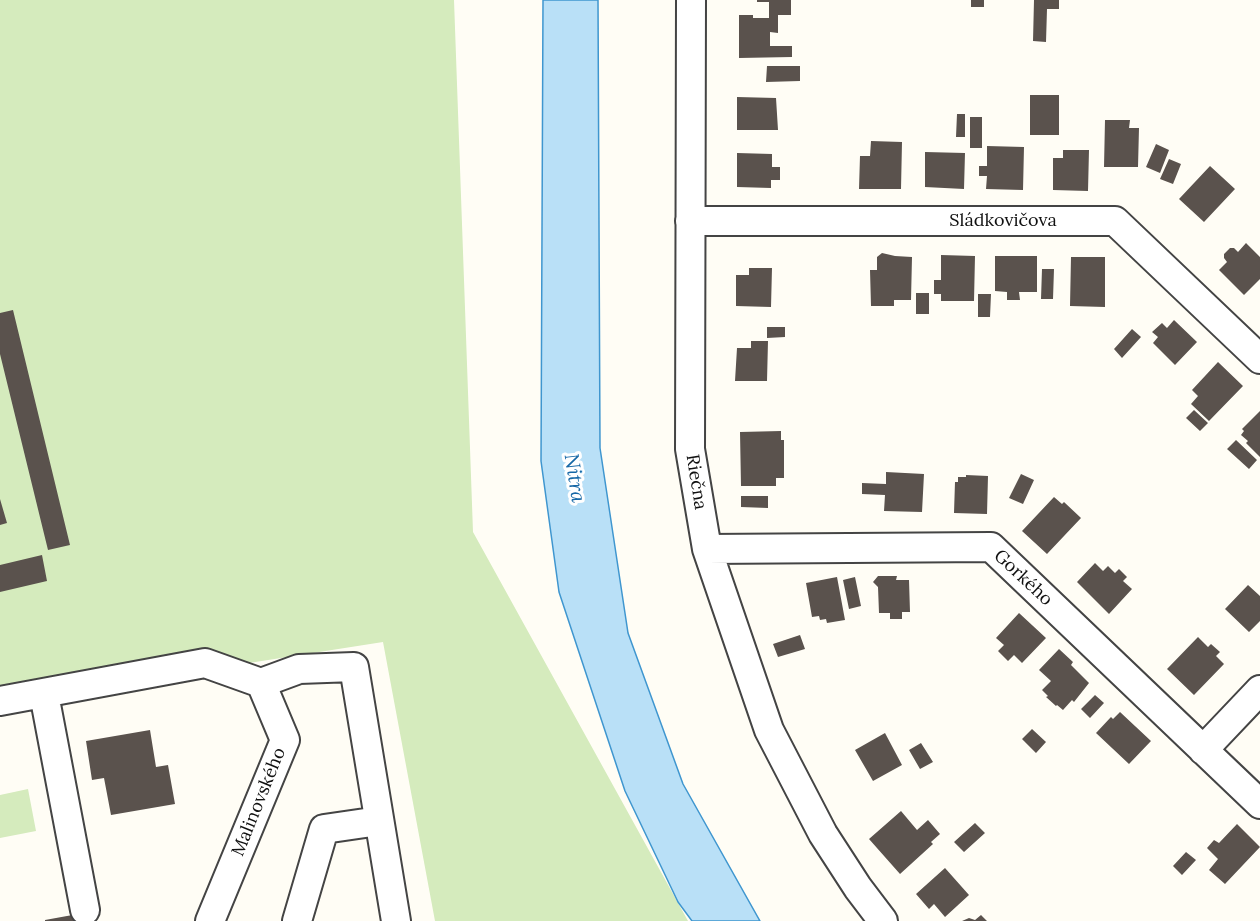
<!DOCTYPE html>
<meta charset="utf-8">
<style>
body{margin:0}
canvas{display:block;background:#fffdf5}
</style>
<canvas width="1260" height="921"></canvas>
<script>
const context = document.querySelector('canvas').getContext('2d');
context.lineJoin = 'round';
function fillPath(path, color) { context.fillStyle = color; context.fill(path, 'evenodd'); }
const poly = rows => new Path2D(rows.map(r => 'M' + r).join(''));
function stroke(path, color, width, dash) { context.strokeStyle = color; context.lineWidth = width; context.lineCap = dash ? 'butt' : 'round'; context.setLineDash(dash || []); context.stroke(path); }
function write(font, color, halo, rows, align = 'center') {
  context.font = font + ' Lora,serif'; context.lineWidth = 6; context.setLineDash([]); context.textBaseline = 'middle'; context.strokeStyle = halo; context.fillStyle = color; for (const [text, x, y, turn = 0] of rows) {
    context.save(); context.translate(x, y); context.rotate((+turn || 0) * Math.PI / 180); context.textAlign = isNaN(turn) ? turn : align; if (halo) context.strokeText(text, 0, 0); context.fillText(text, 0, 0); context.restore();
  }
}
fillPath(poly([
 [0,0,454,0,473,532,688,921,435,921,383,642,0,702],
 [28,789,36,831,0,838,0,795]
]), '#d5ebbd');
const water = poly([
 [543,0,598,0,600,448,628,633,683,784,760,921,692,921,678,902,625,791,559,592,541,461,543,0]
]);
fillPath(water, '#b9e0f7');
stroke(water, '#3f96cf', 1.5);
fillPath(poly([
 [757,0,791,0,791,15,778,15,778,33,770,32,770,46,792,46,792,57,739,58,739,15,753,15,753,18,769,18,769,2,757,2],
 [971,0,984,0,984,7,971,7],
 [1034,0,1059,0,1059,9,1047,9,1046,42,1033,41],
 [767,66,800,66,800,81,766,82],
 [1030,95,1059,95,1059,135,1030,135],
 [737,97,776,98,778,130,737,130],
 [957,114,965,114,965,137,956,137],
 [970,117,982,117,982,148,970,148],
 [1105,120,1130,120,1129,128,1139,128,1138,167,1104,167],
 [871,141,902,142,901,189,859,189,860,156,870,156],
 [1156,144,1169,150,1160,173,1146,167],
 [987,146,1024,147,1023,190,986,189,987,176,979,176,979,166,987,166],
 [1063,150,1089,150,1088,191,1053,190,1053,158,1063,158],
 [925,152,965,153,964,189,925,187],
 [737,153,772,154,772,167,780,167,780,180,771,180,771,188,737,187],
 [1169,159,1181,164,1173,184,1160,179],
 [1210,166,1235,189,1204,222,1179,199],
 [1246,243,1260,257,1260,279,1244,295,1219,270,1227,262,1224,258,1224,254,1230,248,1234,248,1238,252],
 [882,253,895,256,912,257,911,300,894,300,894,306,871,306,870,270,877,270,877,257],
 [941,255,975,256,974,301,941,301,941,294,934,294,934,280,941,280],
 [995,256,1037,256,1037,292,1019,292,1020,300,1007,300,1007,292,995,291],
 [1071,257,1105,257,1105,307,1070,306],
 [749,268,772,268,771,307,736,306,736,275,749,275],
 [1042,269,1054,269,1053,299,1041,299],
 [916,293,929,293,929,314,916,314],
 [978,294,991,294,990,317,978,317],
 [13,310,70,545,48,550,0,354,0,313],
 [1174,320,1197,342,1175,365,1153,343,1158,337,1152,332,1162,323,1167,328],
 [767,327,785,327,785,337,767,338],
 [1132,329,1141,337,1122,358,1114,349],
 [751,341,768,341,767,381,735,381,737,348,751,348],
 [1218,362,1243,386,1209,421,1191,404,1198,396,1192,390],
 [1194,410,1208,423,1200,431,1186,418],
 [1260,411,1260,457,1246,443,1248,441,1241,435,1244,431,1242,429],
 [781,431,781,440,784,440,784,478,776,478,776,486,741,486,740,432],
 [1236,440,1257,460,1249,469,1227,449],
 [886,472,924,474,922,512,884,511,885,495,862,494,862,483,886,484],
 [1021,474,1034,480,1023,504,1009,498],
 [966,475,988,476,987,514,954,513,955,482,958,482,958,477,966,477],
 [741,496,768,496,768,508,741,507],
 [1054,497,1062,504,1064,502,1081,518,1047,554,1022,531],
 [0,499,7,523,0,525],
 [42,555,47,581,0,592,0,565],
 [1095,563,1103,571,1108,566,1115,573,1119,569,1127,577,1123,581,1132,589,1109,614,1077,582],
 [878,576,897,576,896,580,909,580,910,612,902,612,902,619,890,619,890,613,879,613,878,587,873,582],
 [837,577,845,620,827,623,826,619,820,620,819,616,812,617,806,583],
 [855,577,861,606,849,609,843,580],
 [1248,585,1260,596,1260,621,1249,632,1225,609],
 [1019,613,1046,638,1022,663,1014,655,1008,661,998,651,1004,645,996,638],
 [800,635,805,649,778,657,773,644],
 [1198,637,1208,647,1211,644,1220,652,1216,656,1224,664,1194,695,1167,669],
 [1059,649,1073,662,1071,665,1089,683,1074,702,1072,700,1063,710,1057,705,1056,706,1046,697,1048,696,1042,690,1051,681,1039,670],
 [1095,695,1104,703,1090,718,1081,709],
 [1120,712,1151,741,1129,764,1096,733,1111,717,1113,719],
 [1032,729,1046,742,1036,753,1022,739],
 [150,730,156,767,168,765,175,804,111,815,104,778,92,780,86,741],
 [885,733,902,765,873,781,855,750],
 [921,743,933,762,920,769,909,750],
 [901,811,917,830,928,820,940,834,931,842,933,844,900,874,869,839],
 [975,823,985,833,964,852,954,842],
 [1237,824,1260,847,1225,884,1209,870,1218,859,1207,848,1214,840,1219,843],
 [1186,852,1196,860,1182,875,1173,866],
 [945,868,969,895,945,917,934,904,929,909,916,894],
 [78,914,79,921,45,921,45,920],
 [981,915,987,921,962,921,969,918,975,920]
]), '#5a524d');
const minor = poly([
 [691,0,690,449,707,549,769,730,823,834,858,888,883,921],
 [690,221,1115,221,1260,359],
 [707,549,991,547,1260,804],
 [44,694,85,910],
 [0,701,205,663,261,683,299,669,354,667,396,921],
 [1203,750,1260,690],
 [210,921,285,740,261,683],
 [297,921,324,829,379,821]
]);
stroke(minor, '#444', 32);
stroke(minor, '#fff', 28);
write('18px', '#111', '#fff', [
 ["Sládkovičova",1003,221],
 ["Riečna",696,482,81],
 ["Gorkého",1023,578,43],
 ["Malinovského",259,802,-68]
]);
write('italic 20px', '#1768a6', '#fff', [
 ["Nitra",574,478,81]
]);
</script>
